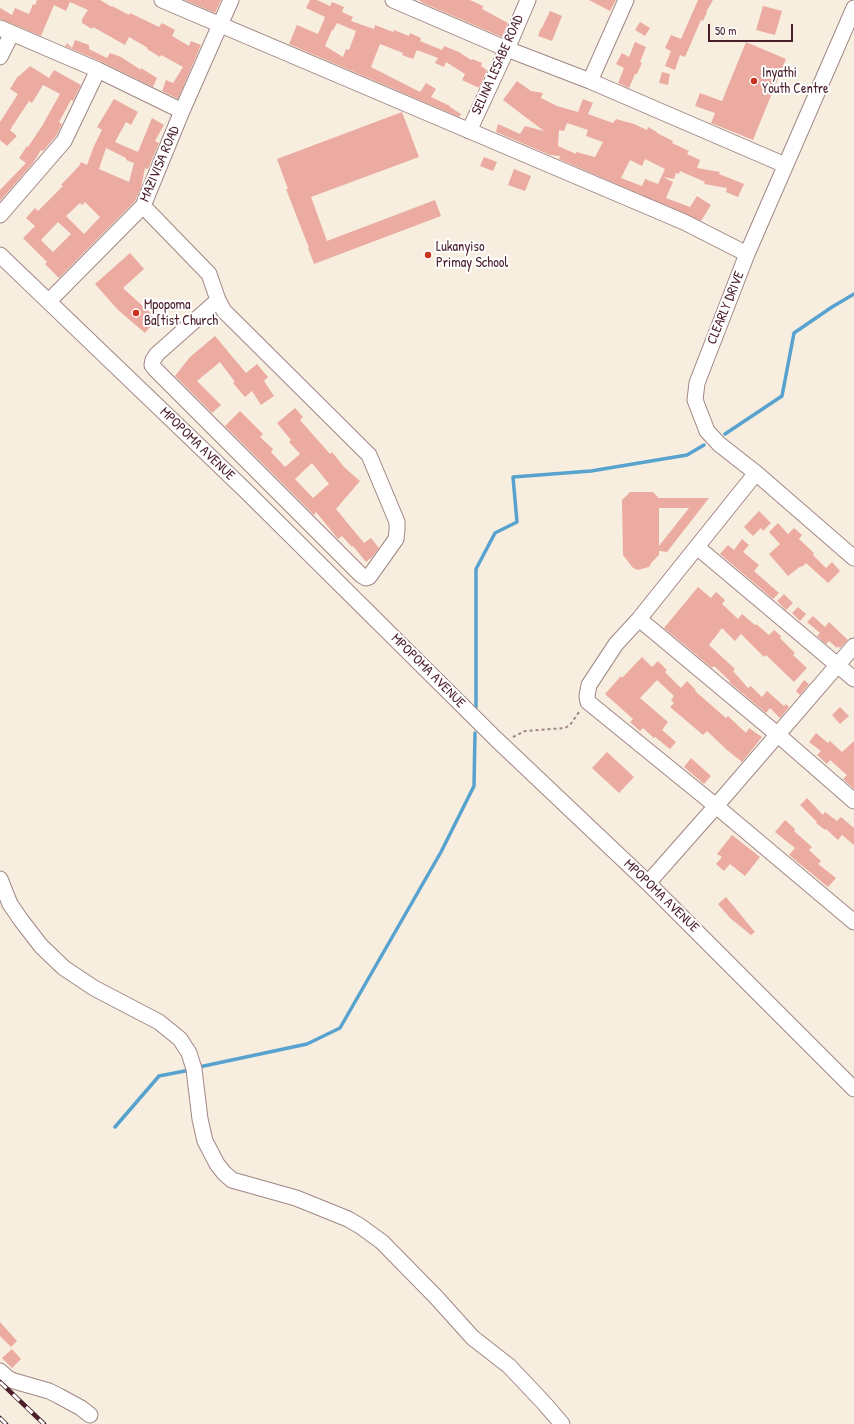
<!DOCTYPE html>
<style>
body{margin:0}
#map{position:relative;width:854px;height:1424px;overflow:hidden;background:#f8eedf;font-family:"Patrick Hand",sans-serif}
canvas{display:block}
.scale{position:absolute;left:708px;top:24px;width:85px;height:18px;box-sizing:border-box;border:2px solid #4a1f2b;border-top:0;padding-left:5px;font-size:12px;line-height:14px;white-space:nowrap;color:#4a1f2b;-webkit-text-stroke:3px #fff;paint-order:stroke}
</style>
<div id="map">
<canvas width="854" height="1424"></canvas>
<div class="scale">50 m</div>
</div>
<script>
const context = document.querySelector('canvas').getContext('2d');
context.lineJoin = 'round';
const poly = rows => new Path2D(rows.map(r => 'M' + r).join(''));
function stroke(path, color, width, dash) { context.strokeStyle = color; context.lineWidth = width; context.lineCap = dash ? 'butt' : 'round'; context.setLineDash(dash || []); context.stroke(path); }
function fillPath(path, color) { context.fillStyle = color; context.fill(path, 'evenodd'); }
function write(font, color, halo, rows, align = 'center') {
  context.font = font + ' "Patrick Hand",sans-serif'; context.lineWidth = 4; context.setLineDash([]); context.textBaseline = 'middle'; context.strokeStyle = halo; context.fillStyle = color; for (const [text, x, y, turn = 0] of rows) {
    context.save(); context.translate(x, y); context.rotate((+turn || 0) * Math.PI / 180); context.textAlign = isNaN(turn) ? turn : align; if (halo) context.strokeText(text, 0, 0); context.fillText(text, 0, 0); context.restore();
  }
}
stroke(poly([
 [725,434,782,396,794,333,832,307,854,294],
 [476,707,476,569,495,533,517,522,513,477,591,471,687,455,704,445],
 [199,1067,307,1044,340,1028,441,852,474,786,475,733],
 [115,1127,159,1076,190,1070]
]), '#57a2cf', 3.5);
fillPath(poly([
 [37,0,100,0,112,7,112,6,129,15,130,13,159,27,162,23,175,30,172,36,189,46,191,41,201,45,178,99,162,91,166,80,173,83,183,67,161,55,160,57,147,49,148,48,129,37,125,45,93,27,92,29,82,23,82,19,88,10,70,2,66,11,54,5,41,36,0,19,0,8,12,15,15,8,29,14,33,4,35,5],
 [185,0,221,0,215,13],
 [310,0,317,0,330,6,332,2,344,7,342,12,353,17,351,21,374,29,375,25,393,32,394,30,409,36,410,33,421,38,420,41,442,50,444,46,459,52,471,60,472,59,482,63,481,66,487,70,479,88,462,80,465,74,446,62,444,67,435,63,438,58,417,50,413,59,402,55,403,53,380,44,371,67,420,92,426,83,436,89,431,97,450,106,450,107,461,114,459,117,289,44,297,25,318,34,325,17,306,8],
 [337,23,356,31,349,50,346,49,343,57,325,46,332,30,333,30],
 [419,0,470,0,483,6,482,9,508,23,502,37,423,3],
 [589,0,616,0,610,11],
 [698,0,713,0,706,12,707,12,703,21,701,20,685,57,680,55,675,70,665,66,671,51,665,48,671,35,681,39],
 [763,6,782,11,775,35,756,30],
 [550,11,562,16,552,41,538,36,541,28,542,28],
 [640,22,650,28,645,36,635,30],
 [75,40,89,45,89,49,107,58,110,53,121,57,141,70,141,68,157,78,153,87,102,62,65,46,67,43,72,48],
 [635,42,646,47,640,62,642,63,637,74,635,74,629,88,618,83,624,68,616,64,622,53,629,57],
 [746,42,786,59,753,140,711,123,715,113,695,106,700,93,722,101],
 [30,66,49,78,54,70,81,85,73,101,71,100,59,122,62,124,56,136,43,151,41,150,33,163,0,201,0,190,26,163,19,158,27,146,28,147,42,126,60,94,43,85,32,103,29,101,10,130,17,136,7,146,0,140,0,122,18,94,10,89,18,76,19,76],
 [662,72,670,74,668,85,659,83],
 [517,81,531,91,543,93,541,98,557,106,578,112,583,99,593,103,588,114,613,123,616,119,634,124,647,130,648,127,657,132,657,133,673,141,672,143,689,151,687,154,700,160,697,168,720,172,719,174,744,184,738,197,726,192,727,188,704,184,705,182,680,171,679,174,676,173,674,179,663,177,673,182,666,198,690,207,697,196,711,205,701,221,559,159,560,156,550,155,496,132,498,124,520,134,525,126,544,131,503,100],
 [567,123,588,130,586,136,603,142,595,157,576,152,576,154,558,146,559,130,564,131],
 [645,159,665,169,658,184,645,179,642,186,621,178,630,160,642,166],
 [114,99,138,112,131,125,126,122,115,142,138,152,152,118,164,125,155,141,159,143,148,169,145,168,141,188,135,201,59,278,45,264,47,262,23,238,35,226,26,218,35,208,38,211,63,186,61,185,79,166,81,162,87,165,94,146,102,130,97,127],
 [106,148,126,158,126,160,134,163,129,182,99,169],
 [85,202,100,217,84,234,66,216,80,203,82,205],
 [58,222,71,234,53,252,41,240],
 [402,112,419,157,311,197,327,241,435,200,441,216,314,264,308,248,309,248,286,189,288,189,277,159],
 [484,157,497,162,493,171,480,166],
 [514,169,531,176,525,191,508,185],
 [130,253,144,269,123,288,157,319,145,333,118,310,95,284],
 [215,336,246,373,257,364,268,377,264,381,274,396,261,405,252,391,245,397,233,383,235,382,220,362,197,381,221,405,212,413,175,376,190,357],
 [295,408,303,417,300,420,330,454,332,452,344,467,360,481,336,509,364,543,371,538,379,548,372,557,366,562,353,546,352,547,342,536,338,539,316,512,314,515,225,426,240,411,263,434,260,437,273,449,271,452,285,467,300,454,289,442,291,440,277,423],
 [312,463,329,484,313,498,295,479],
 [630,492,653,492,659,498,709,498,667,552,659,551,659,555,652,562,649,567,638,570,633,568,623,555,622,500],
 [659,508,689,508,659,546],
 [759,511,771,523,763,531,761,528,753,536,744,527],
 [778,523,788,534,794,528,802,535,799,539,814,553,813,555,826,568,832,562,840,571,828,583,806,563,802,567,801,566,788,576,769,554,780,544,769,532],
 [742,539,749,545,743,552,759,565,754,571,779,593,773,599,720,554,728,545,734,550],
 [698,587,711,598,716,592,725,600,722,604,738,619,742,614,755,625,756,624,769,635,774,630,781,636,780,638,795,653,793,655,807,668,794,682,766,655,764,657,741,634,735,641,722,628,709,645,735,669,733,671,748,688,751,686,762,697,767,691,784,706,786,704,789,707,780,718,770,708,766,713,729,682,730,681,714,666,712,668,664,628],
 [784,594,793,603,786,610,777,601],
 [798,607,806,614,800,621,792,613],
 [813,616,825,627,829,622,848,640,840,648,838,646,837,648,829,641,826,644,817,636,820,633,807,622],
 [642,657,652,667,658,661,667,670,665,672,681,688,687,681,696,690,695,691,726,718,728,716,746,733,749,728,762,737,742,762,727,750,707,731,703,735,670,707,674,703,671,700,674,696,657,680,640,698,668,722,662,730,676,742,670,749,655,737,654,738,643,728,640,731,630,722,633,719,605,694,621,676,622,678],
 [804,680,809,684,800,695,796,691],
 [840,707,849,716,840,724,832,715],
 [816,733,828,743,830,741,842,752,854,741,854,789,843,779,847,775,830,760,827,764,817,755,821,751,809,742],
 [607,752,634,777,619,793,592,768],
 [691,758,711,776,704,784,684,767],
 [807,798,823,815,825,812,837,821,841,817,854,828,854,845,842,835,838,840,826,829,825,830,816,823,817,822,800,805],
 [785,820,795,829,794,831,812,847,809,850,821,861,818,864,836,878,828,887,789,855,795,848,775,832],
 [732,835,760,857,745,876,730,864,724,871,716,864,722,857,717,854],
 [726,897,755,932,751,935,730,918,718,904],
 [0,1322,17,1341,11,1347,0,1336],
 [12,1349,21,1359,12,1368,2,1358]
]), '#ebaba1');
const minor = poly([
 [162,0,684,222,747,254],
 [393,0,507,49,590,81,785,165],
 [854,8,747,254,697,383,695,400,707,431,719,444,756,473,854,558],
 [0,28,98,70,182,111],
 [0,57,12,33],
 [590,81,626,0],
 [469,131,507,49,528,0],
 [143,206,209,274,218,300,224,311,369,455,397,522,397,530,396,539,369,577,366,578,361,575,155,369,152,365,153,360,157,354,218,300],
 [0,215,64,141,98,70],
 [0,255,246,491,496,739,648,883,854,1089],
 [49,301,143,206,182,111,231,0],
 [756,473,639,619,616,644,589,685,587,696,588,702,716,806,854,922],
 [697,547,854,679],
 [639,619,777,734,854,801],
 [0,879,10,904,21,920,41,946,64,968,94,988,159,1022,180,1039,189,1053,194,1069,200,1119,205,1141,217,1164,224,1173,232,1180,296,1198,348,1219,360,1226,382,1242,436,1297,473,1338,509,1366,544,1403,562,1424],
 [648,883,716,806,854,646],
 [0,1371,9,1379,14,1381,49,1391,59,1396,81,1408,90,1415]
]);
stroke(minor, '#a18685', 17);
stroke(poly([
 [513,737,525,731,565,728,570,725,579,712]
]), '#a18685', 2, [3, 3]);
stroke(minor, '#fff', 15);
const rail = poly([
 [0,1382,44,1424],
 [0,1418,6,1424]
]);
stroke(rail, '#4a1f2b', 4.5);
stroke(rail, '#fff', 3, [9]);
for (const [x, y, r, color] of [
 [754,81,4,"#c8321e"],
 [428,255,4,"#c8321e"],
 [136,313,4,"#c8321e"]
]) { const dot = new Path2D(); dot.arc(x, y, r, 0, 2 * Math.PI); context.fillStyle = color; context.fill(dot); stroke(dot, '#fff', 1.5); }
write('14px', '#4a1f2b', '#fff', [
 ["SELINA LESABE ROAD",498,65,-66],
 ["MAZIVISA ROAD",160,164,-67],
 ["CLEARLY DRIVE",726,308,-68],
 ["MPOPOMA AVENUE",197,444,44],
 ["MPOPOMA AVENUE",428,671,45],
 ["MPOPOMA AVENUE",661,896,44]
]);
write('14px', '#4a1f2b', '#fff', [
 ["Inyathi",762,73],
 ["Youth Centre",762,89],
 ["Lukanyiso",436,247],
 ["Primay School",436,263],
 ["Mpopoma",144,305],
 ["Ba[tist Church",144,321]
], 'left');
</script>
